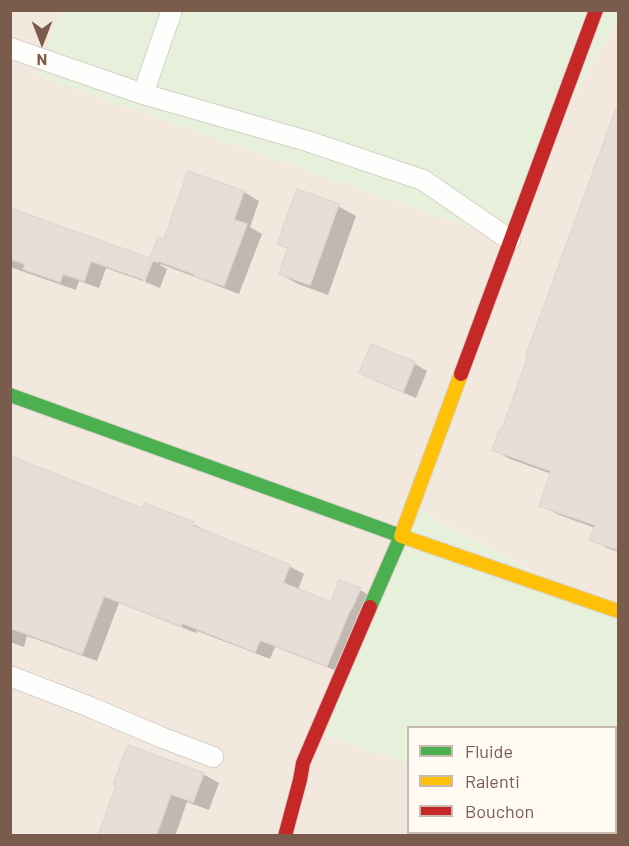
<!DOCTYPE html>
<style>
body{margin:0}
#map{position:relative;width:629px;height:846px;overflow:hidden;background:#f9f5f0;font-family:Barlow,sans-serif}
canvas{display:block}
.frame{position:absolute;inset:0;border:12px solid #7a5c4d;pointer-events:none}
.legend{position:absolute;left:407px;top:726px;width:210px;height:108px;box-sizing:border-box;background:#fffaf3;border:2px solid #cabbb1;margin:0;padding:8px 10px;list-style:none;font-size:18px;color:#7a5c4d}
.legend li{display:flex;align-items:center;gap:12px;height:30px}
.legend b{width:30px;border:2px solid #cabbb1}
.north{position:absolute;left:12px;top:12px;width:60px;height:60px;-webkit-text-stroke:4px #fffaf3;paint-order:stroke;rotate:180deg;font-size:16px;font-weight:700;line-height:24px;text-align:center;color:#7a5c4d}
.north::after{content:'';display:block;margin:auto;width:21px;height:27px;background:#7a5c4d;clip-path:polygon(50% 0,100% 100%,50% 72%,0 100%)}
</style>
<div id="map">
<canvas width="629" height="846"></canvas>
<div class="frame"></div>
<ul class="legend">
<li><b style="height:8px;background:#4caf50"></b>Fluide</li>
<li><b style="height:8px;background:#ffc107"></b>Ralenti</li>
<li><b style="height:8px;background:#c62828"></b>Bouchon</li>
</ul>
<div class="north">N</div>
</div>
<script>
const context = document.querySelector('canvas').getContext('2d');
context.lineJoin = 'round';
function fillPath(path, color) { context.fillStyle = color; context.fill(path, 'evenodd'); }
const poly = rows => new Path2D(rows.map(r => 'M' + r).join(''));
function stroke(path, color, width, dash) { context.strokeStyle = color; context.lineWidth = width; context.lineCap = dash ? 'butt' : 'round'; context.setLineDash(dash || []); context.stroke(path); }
fillPath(poly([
 [10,11,61,11,37,76,558,123,618,20,618,618,413,506,326,735,408,764,408,832,413,833,413,835,11,835],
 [618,743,618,835,576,836,578,833,616,832,616,750]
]), '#f2e8de');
fillPath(poly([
 [61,11,618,11,618,20,558,123,511,242,37,76],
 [412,506,618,618,618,743,616,750,616,728,408,728,408,764,325,735],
 [413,833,413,832,578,833,576,836,413,835]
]), '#e7f0db');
fillPath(poly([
 [618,120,618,552,607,548,591,539,595,528,557,514,541,505,552,474,510,459,494,450,503,431],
 [189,173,244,192,259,201,250,227,262,234,239,294,161,264,160,265,167,269,160,288,145,282,153,261,158,263,158,261,152,257,165,241],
 [298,191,338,206,356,216,328,295,298,284,280,274,290,249,279,243],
 [10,210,152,261,150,261,143,281,106,268,99,288,79,281,76,290,10,267],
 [372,346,415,364,427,371,416,398,373,380,361,373],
 [10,457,143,510,193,524,208,532,289,566,304,574,298,590,332,604,360,590,375,598,342,673,275,647,270,659,197,631,196,633,119,603,97,661,27,636,24,647,10,642],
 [203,774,219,783,209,810,187,802,175,836,99,836]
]), '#0003');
const building = poly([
 [616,109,618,109,618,550,589,540,595,525,539,506,551,471,492,450,500,428,502,429,528,356,526,355,616,109],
 [188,171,244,191,234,220,247,224,224,286,194,276,194,274,150,258,158,237,164,239,188,171],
 [297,189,339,204,310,285,279,274,288,248,277,244,297,189],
 [10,208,152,259,145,280,91,261,84,281,63,274,60,282,23,269,25,264,10,259,10,208],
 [371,344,415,362,403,392,359,373,371,344],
 [10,456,142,508,144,503,194,522,193,526,290,565,283,583,331,602,339,580,361,588,351,610,350,610,327,666,260,640,255,652,182,623,181,626,104,596,82,654,10,628,10,456],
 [128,745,204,773,193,802,171,794,156,836,98,836,116,786,113,785,128,745]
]);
fillPath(building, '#e6ded7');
stroke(building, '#e2d8d2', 1.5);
const street = poly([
 [10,48,143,94,307,141,423,180,510,240],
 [143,94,172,10],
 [10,676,90,707,163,738,213,757],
 [616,776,618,767],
 [594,836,595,832]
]);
const fast = poly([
 [10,395,401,536,370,607]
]);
const slow = poly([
 [461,374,401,536,618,611]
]);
const jam = poly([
 [461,374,596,10],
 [285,836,300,780,303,763,370,607]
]);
stroke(street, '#d7d1cb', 22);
stroke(fast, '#d9d2cb', 16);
stroke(slow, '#d9d2cb', 16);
stroke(jam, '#d9d2cb', 16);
stroke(street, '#fefefd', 20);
stroke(fast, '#4caf50', 14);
stroke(slow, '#ffc107', 14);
stroke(jam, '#c62828', 14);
</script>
